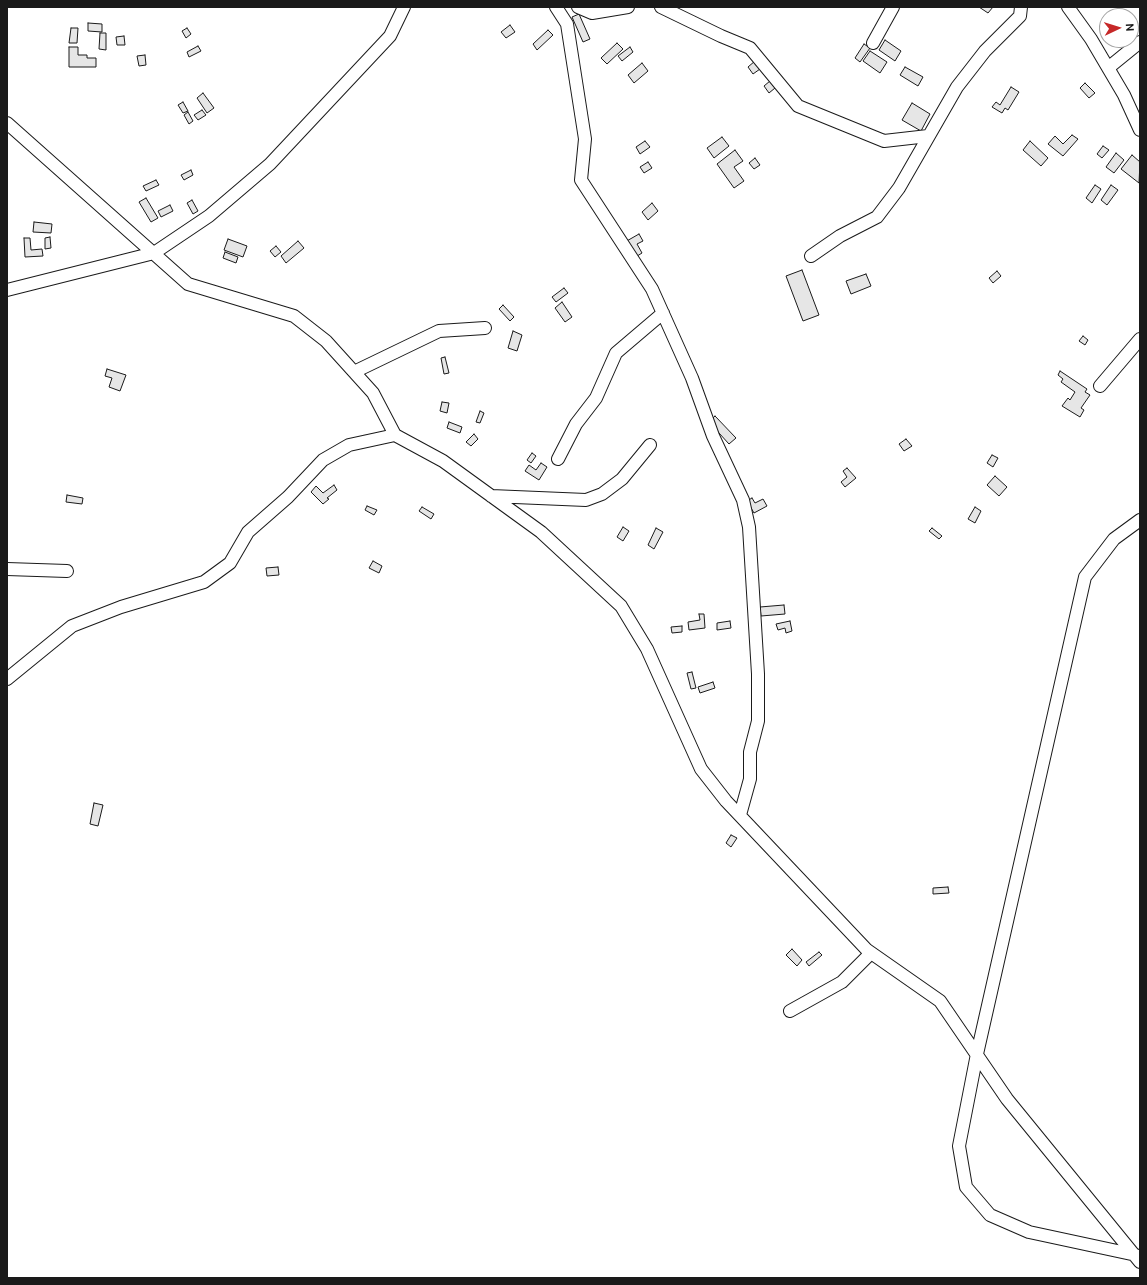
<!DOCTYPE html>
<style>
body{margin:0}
#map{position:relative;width:1147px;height:1285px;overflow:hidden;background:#fff;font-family:Cabin,sans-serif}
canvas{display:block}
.frame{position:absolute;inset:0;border:8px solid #1a1a1a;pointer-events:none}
.north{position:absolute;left:1099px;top:8px;width:40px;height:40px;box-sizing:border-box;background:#fff;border:1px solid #a3a3a3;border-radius:50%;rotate:86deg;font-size:11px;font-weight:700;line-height:16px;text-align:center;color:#1a1a1a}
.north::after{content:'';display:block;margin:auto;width:14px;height:18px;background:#c62828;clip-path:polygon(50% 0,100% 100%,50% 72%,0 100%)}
</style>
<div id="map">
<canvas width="1147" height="1285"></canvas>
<div class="frame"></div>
<div class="north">N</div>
</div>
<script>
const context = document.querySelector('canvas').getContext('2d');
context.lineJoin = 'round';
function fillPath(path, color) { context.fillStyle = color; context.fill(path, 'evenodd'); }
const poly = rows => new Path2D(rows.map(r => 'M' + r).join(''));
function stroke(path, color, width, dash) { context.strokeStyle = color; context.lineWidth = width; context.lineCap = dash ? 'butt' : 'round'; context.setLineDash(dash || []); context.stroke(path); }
const building = poly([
 [979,7,993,7,988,13,979,7],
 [579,14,590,39,583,42,572,17,579,14],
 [88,23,102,24,102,32,88,31,88,23],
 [510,25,515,32,506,38,501,32,510,25],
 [71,28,78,28,77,43,69,43,71,28],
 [187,28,191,34,186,38,182,31,187,28],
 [548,30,553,35,537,50,533,44,548,30],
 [100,33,106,33,106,50,99,49,100,33],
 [124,36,125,45,117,45,116,37,124,36],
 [885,40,901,51,895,61,879,50,885,40],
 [617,43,623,49,607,64,601,58,617,43],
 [864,44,870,48,860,62,855,58,864,44],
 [198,46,201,51,189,57,187,52,198,46],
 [69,47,78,47,78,55,87,55,87,58,96,58,96,67,69,67,69,47],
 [630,47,633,52,622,61,618,56,630,47],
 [870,51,887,62,880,73,863,61,870,51],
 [145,55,146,65,139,66,137,56,145,55],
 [755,61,760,69,753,74,748,67,755,61],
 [642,63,648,71,634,83,628,75,642,63],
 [905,67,923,77,918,86,900,75,905,67],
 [770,81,775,88,769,93,764,86,770,81],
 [1085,83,1095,93,1089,98,1080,88,1085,83],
 [1011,87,1019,92,1008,110,1005,108,1002,113,992,107,996,102,1000,105,1011,87],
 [203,93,214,108,207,113,197,98,203,93],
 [183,102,188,111,183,113,178,105,183,102],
 [912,103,930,114,921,131,902,120,912,103],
 [202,110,206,115,198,120,194,115,202,110],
 [188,112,193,121,189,124,184,115,188,112],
 [1072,135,1078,139,1063,156,1048,144,1055,136,1063,144,1072,135],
 [722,137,729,146,714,158,707,148,722,137],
 [645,141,650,147,640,154,636,147,645,141],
 [1030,141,1048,158,1041,166,1023,150,1030,141],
 [1103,146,1109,150,1102,158,1097,154,1103,146],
 [735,150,743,161,734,167,744,181,734,188,717,164,735,150],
 [1116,153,1124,160,1114,173,1106,167,1116,153],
 [1132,155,1140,162,1139,183,1121,169,1132,155],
 [755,158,760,165,754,169,749,163,755,158],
 [648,162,652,168,644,173,640,167,648,162],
 [191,170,193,175,184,180,181,175,191,170],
 [156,180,159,185,146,191,143,186,156,180],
 [1095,185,1101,189,1092,203,1086,198,1095,185],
 [1111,185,1118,190,1107,205,1101,200,1111,185],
 [146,198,158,218,151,222,139,202,146,198],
 [192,200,198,211,193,214,187,203,192,200],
 [652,203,658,211,648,220,642,212,652,203],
 [170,205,173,211,161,217,158,211,170,205],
 [34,222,52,224,51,233,33,232,34,222],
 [639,234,643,241,637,244,642,253,634,258,625,242,639,234],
 [50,237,51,248,45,249,45,238,50,237],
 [24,238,30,238,31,250,42,249,43,256,25,257,24,238],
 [228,239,247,246,243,257,224,250,228,239],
 [298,241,304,248,286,263,281,256,298,241],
 [276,246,281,252,275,257,270,251,276,246],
 [225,252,238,257,236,263,223,258,225,252],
 [802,270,819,315,803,321,786,276,802,270],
 [997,271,1001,276,993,283,989,278,997,271],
 [866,274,871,286,851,294,846,281,866,274],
 [564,288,568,293,556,302,552,297,564,288],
 [562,302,572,317,565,322,555,308,562,302],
 [503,305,514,317,510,321,499,309,503,305],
 [513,331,522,335,517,351,508,348,513,331],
 [1083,336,1088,340,1085,345,1079,341,1083,336],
 [445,357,449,373,444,374,441,358,445,357],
 [107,369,126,375,120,391,109,387,112,378,105,376,107,369],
 [1060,371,1087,389,1085,392,1090,395,1081,408,1084,410,1080,417,1062,406,1068,398,1070,400,1075,392,1061,382,1063,379,1058,375,1060,371],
 [442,402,449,403,447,413,440,411,442,402],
 [480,411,484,413,480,423,476,422,480,411],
 [715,416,736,438,729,444,709,422,715,416],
 [449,422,462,427,460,433,447,428,449,422],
 [474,434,478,439,471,446,466,442,474,434],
 [906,439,912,446,904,451,899,444,906,439],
 [532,453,536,456,531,463,527,460,532,453],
 [992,455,998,458,993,467,987,463,992,455],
 [541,463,547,467,539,480,525,471,529,465,536,470,541,463],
 [847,468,856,478,845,487,841,482,847,477,843,471,847,468],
 [995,476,1007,487,999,496,987,485,995,476],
 [334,485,337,490,327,498,329,499,323,504,311,492,316,486,323,493,334,485],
 [67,495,83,498,82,504,66,502,67,495],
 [752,498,755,503,763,499,767,506,754,513,747,501,752,498],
 [367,506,377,510,374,515,365,510,367,506],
 [422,507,434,514,431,519,419,511,422,507],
 [975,507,981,511,975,523,968,519,975,507],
 [623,527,629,531,623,541,617,537,623,527],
 [656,528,663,532,654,549,648,545,656,528],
 [932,528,942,536,939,539,929,531,932,528],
 [373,561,382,566,379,573,369,568,373,561],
 [278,567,279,575,267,576,266,568,278,567],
 [784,605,785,614,761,616,760,607,784,605],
 [699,614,704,614,705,628,689,630,688,622,700,620,699,614],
 [730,621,731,628,717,630,717,623,730,621],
 [790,621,792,631,786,633,785,628,778,630,776,624,790,621],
 [682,626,682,632,672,633,671,627,682,626],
 [692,672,696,688,691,689,687,673,692,672],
 [713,682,715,688,700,693,698,687,713,682],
 [94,803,103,805,98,826,90,824,94,803],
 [731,835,737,838,731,847,726,843,731,835],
 [948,887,949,893,933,894,933,888,948,887],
 [792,949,802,960,797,966,786,955,792,949],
 [819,952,822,955,809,966,806,962,819,952]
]);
fillPath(building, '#e6e6e6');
stroke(building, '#1a1a1a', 1);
const minor = poly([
 [556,7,567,24,585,139,581,180,652,289,692,378,713,436,743,500,749,527,758,674,758,721,750,752,750,779,740,815],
 [578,7,592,13,628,7],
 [661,7,721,36,750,48,798,106,884,141,928,136],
 [1068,7,1091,39,1124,95,1140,130],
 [873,43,893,7],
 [1108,68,1140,42],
 [7,123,188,284,294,316,326,341,373,393,395,435,443,461,541,532,621,606,647,649,701,769,726,801,867,950,940,1001,1007,1099,1140,1262],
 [811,256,840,236,877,217,899,188,957,87,985,51,1020,16,1021,7],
 [7,290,154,253,209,216,270,164,390,36,404,7],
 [354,372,439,331,485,328],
 [1100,386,1140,339],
 [558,459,576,424,596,398,616,353,663,313],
 [491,496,586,500,602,494,622,479,650,445],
 [7,569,67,571],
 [7,679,72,626,121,607,204,582,230,563,248,532,288,497,323,460,349,445,395,435],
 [790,1011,842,982,871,953],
 [1136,1255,1029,1232,990,1215,966,1187,959,1146,977,1054,1085,577,1114,539,1140,520]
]);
stroke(minor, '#1a1a1a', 14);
stroke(minor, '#fff', 12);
</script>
